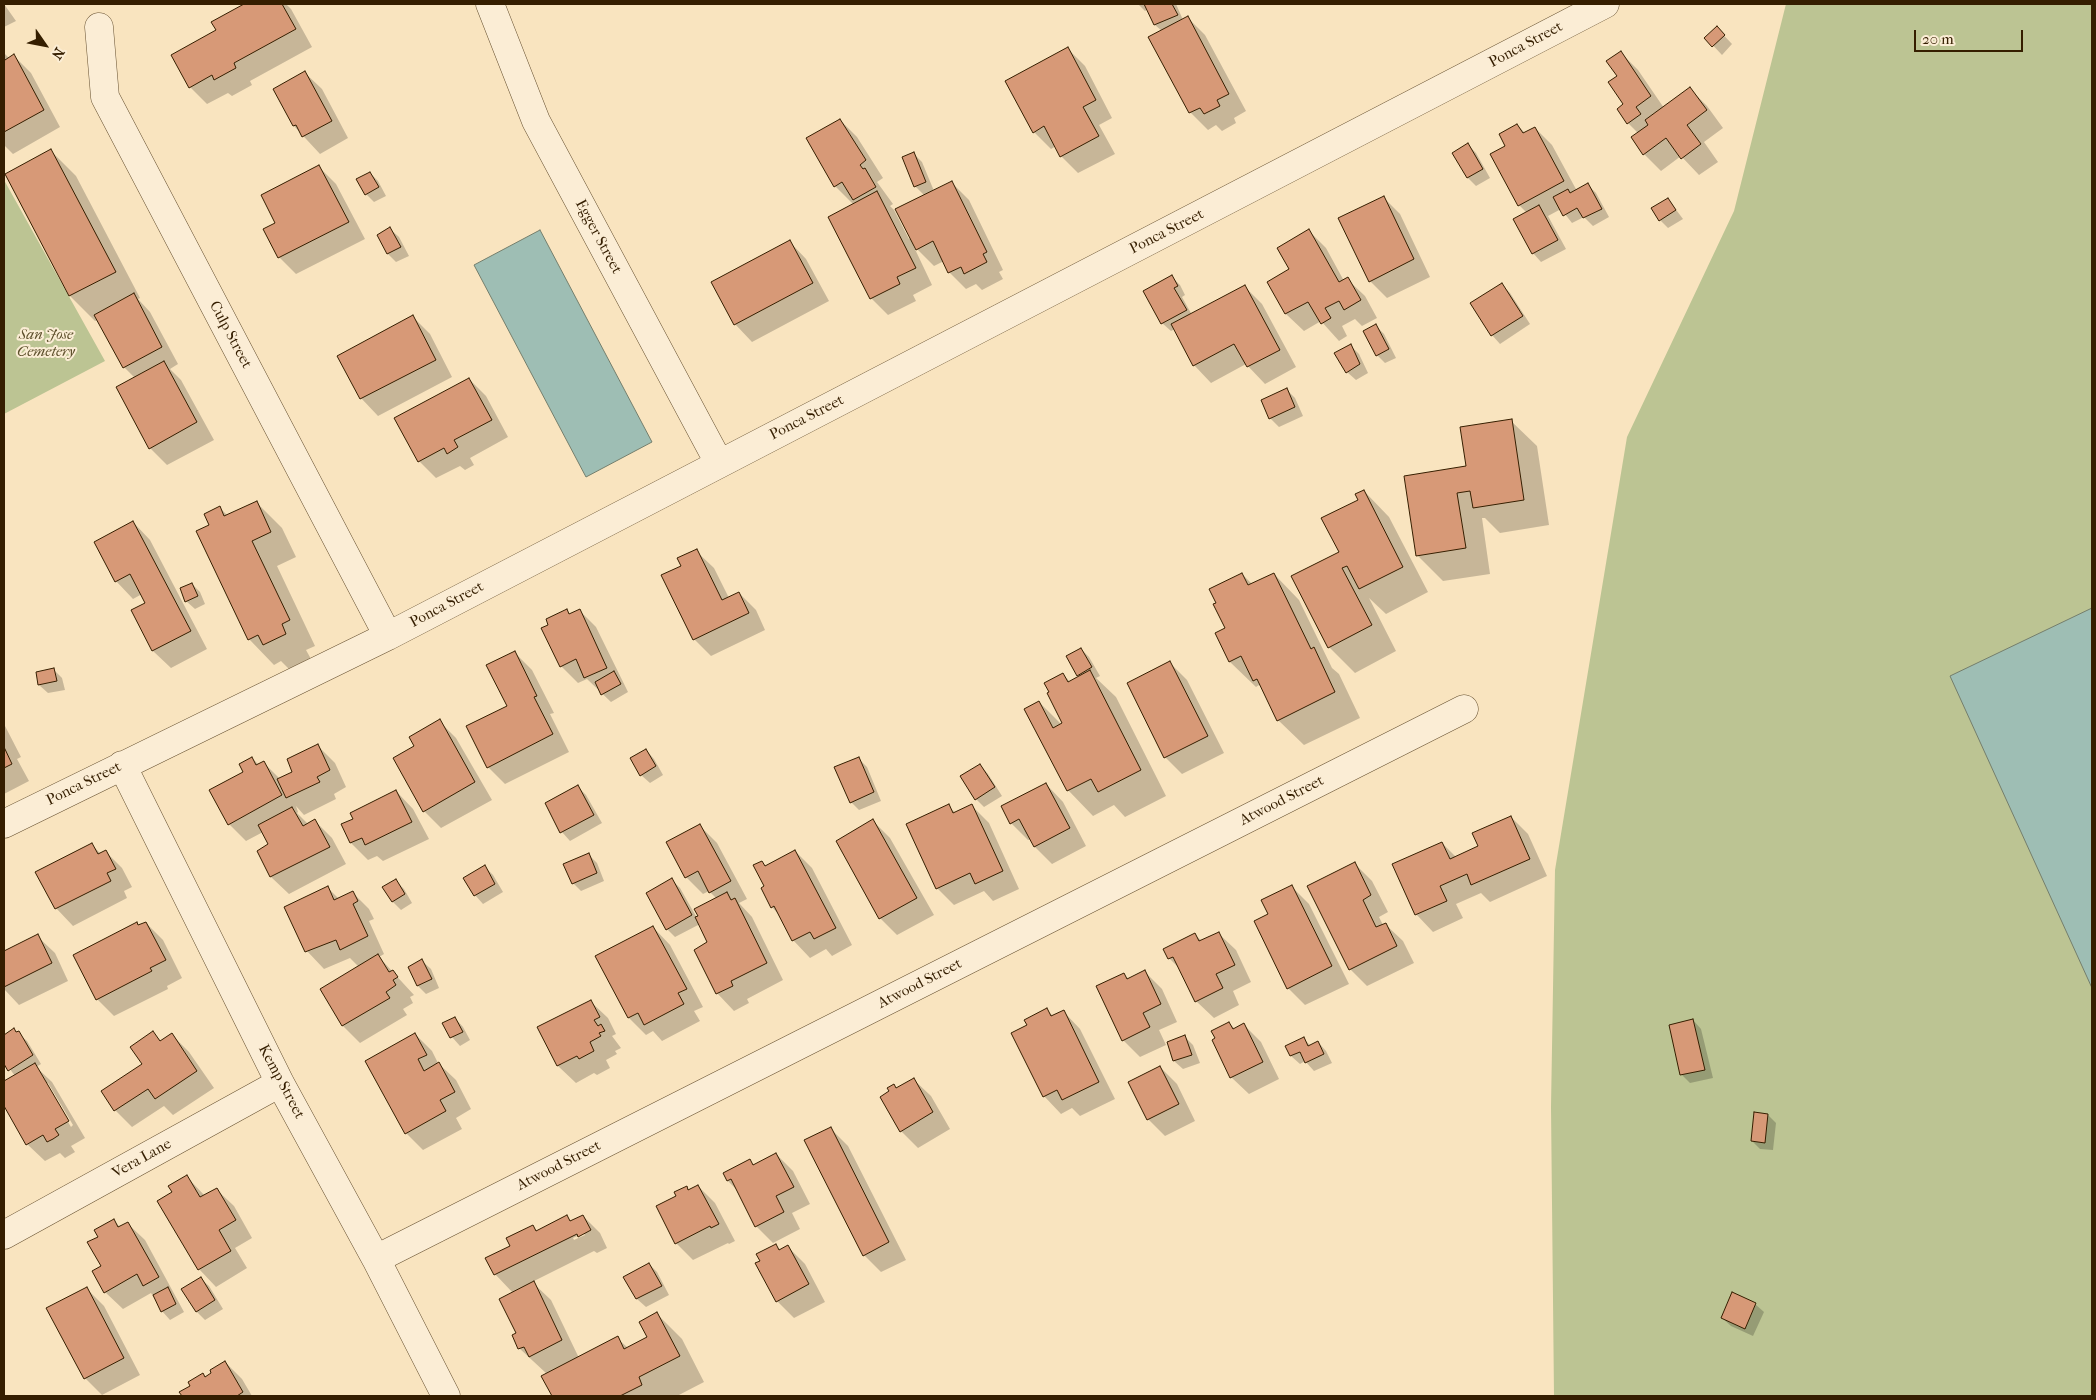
<!DOCTYPE html>
<style>
body{margin:0}
#map{position:relative;width:2096px;height:1400px;overflow:hidden;background:#f9e4bf;font-family:"IM FELL French Canon",serif}
canvas{display:block}
.frame{position:absolute;inset:0;border:5px solid #351e00;pointer-events:none}
.north{position:absolute;left:20px;top:20px;width:50px;height:50px;-webkit-text-stroke:4px #fbedd5;paint-order:stroke;rotate:123deg;font-size:14px;font-weight:700;line-height:20px;text-align:center;color:#351e00}
.north::after{content:'';display:block;margin:auto;width:18px;height:22px;background:#351e00;clip-path:polygon(50% 0,100% 100%,50% 72%,0 100%)}
.scale{position:absolute;left:1914px;top:30px;width:109px;height:22px;box-sizing:border-box;border:2px solid #351e00;border-top:0;padding-left:6px;font-size:15px;line-height:18px;white-space:nowrap;color:#351e00;-webkit-text-stroke:4px #fbedd5;paint-order:stroke}
</style>
<div id="map">
<canvas width="2096" height="1400"></canvas>
<div class="frame"></div>
<div class="north">N</div>
<div class="scale">20 m</div>
</div>
<script>
const context = document.querySelector('canvas').getContext('2d');
context.lineJoin = 'round';
function fillPath(path, color) { context.fillStyle = color; context.fill(path, 'evenodd'); }
const poly = rows => new Path2D(rows.map(r => 'M' + r).join(''));
function stroke(path, color, width, dash) { context.strokeStyle = color; context.lineWidth = width; context.lineCap = dash ? 'butt' : 'round'; context.setLineDash(dash || []); context.stroke(path); }
function write(font, color, halo, rows, align = 'center') {
  context.font = font + ' "IM FELL French Canon",serif'; context.lineWidth = 4; context.setLineDash([]); context.textBaseline = 'middle'; context.strokeStyle = halo; context.fillStyle = color; for (const [text, x, y, turn = 0] of rows) {
    context.save(); context.translate(x, y); context.rotate((+turn || 0) * Math.PI / 180); context.textAlign = isNaN(turn) ? turn : align; if (halo) context.strokeText(text, 0, 0); context.fillText(text, 0, 0); context.restore();
  }
}
fillPath(poly([
 [1786,4,2092,4,2092,1396,1554,1396,1551,1107,1555,870,1627,437,1734,211],
 [4,180,105,361,4,414]
]), '#bcc493');
const water = poly([
 [540,230,652,442,586,477,474,265,540,230],
 [2092,608,2092,988,1950,676,2092,608]
]);
fillPath(water, '#9ebeb4');
stroke(water, '#747e6c', 1);
fillPath(poly([
 [4,4,16,21,4,27],
 [247,4,286,4,291,9,312,47,250,81,252,85,232,96,228,93,207,104,190,87,217,31,213,23],
 [1138,4,1176,4,1183,20,1187,17,1205,35,1246,111,1234,118,1236,123,1222,131,1216,125,1208,130,1190,112,1150,37,1162,31,1155,25,1148,9,1145,11],
 [1717,28,1732,44,1722,55,1706,38],
 [1068,49,1085,66,1112,118,1099,125,1115,154,1078,173,1061,156,1056,146,1051,149,1034,132],
 [4,53,9,58,14,56,31,73,60,127,13,154,4,145],
 [1621,53,1638,70,1664,108,1690,89,1707,106,1723,128,1704,142,1718,162,1699,175,1681,156,1661,171,1644,154,1638,133,1628,123,1618,77],
 [304,72,322,89,348,138,320,154,294,126],
 [840,120,857,137,883,178,877,182,893,204,890,206,894,210,909,239,911,238,925,196,915,186,913,153,922,162,934,191,951,182,969,200,1003,270,999,272,1003,279,982,290,976,284,966,289,949,272,944,261,934,266,913,245,932,285,913,295,916,301,888,315,871,298,854,205,835,186],
 [1517,125,1525,133,1535,128,1552,145,1577,191,1588,185,1596,193,1609,217,1593,226,1584,217,1572,223,1561,209,1548,216,1566,249,1541,262,1533,253,1527,213,1519,205,1507,146],
 [1468,145,1476,153,1490,178,1476,186,1468,178],
 [51,151,76,176,140,298,138,299,150,312,178,364,170,369,181,380,214,440,167,465,150,448,135,378,124,367,98,320,95,321,70,296,6,174],
 [319,167,336,184,365,239,296,274,279,257,277,223],
 [370,173,378,181,386,196,374,202,366,194],
 [1383,197,1400,214,1430,277,1387,298,1370,281],
 [1668,199,1683,219,1668,228,1660,220],
 [390,229,399,237,409,256,396,262,388,254,379,235],
 [1309,231,1326,248,1344,281,1347,279,1365,296,1377,318,1362,326,1355,319,1342,326,1347,336,1339,341,1321,321,1304,331,1286,314,1269,282,1291,270],
 [789,241,806,259,829,301,752,342,735,324,713,283],
 [1171,276,1180,285,1185,295,1182,297,1192,315,1245,287,1262,304,1296,367,1265,384,1246,364,1211,383,1194,365,1175,329,1171,331,1162,323],
 [1502,285,1510,293,1530,324,1500,344,1492,335],
 [413,317,430,334,452,377,378,416,361,398],
 [1376,326,1384,334,1396,358,1385,363,1377,355],
 [1350,345,1359,354,1368,373,1356,380,1347,372],
 [469,379,486,396,508,437,470,458,474,465,465,470,460,466,436,478,419,461],
 [1287,390,1295,398,1303,416,1279,427,1270,418],
 [1511,421,1537,446,1549,525,1500,533,1485,518,1482,518,1490,574,1443,581,1417,555,1468,467],
 [1364,491,1389,517,1428,592,1386,614,1369,598,1396,651,1355,673,1329,647,1341,553],
 [257,503,282,528,296,557,277,566,315,646,306,650,311,659,290,670,281,661,274,665,249,639,210,525,220,508,228,516],
 [133,522,150,540,207,649,171,668,153,651,133,610,147,603,142,594,133,599,116,581,96,542],
 [696,551,714,568,729,598,739,593,756,610,765,630,711,656,694,639,683,566],
 [1242,574,1253,585,1274,574,1299,600,1332,668,1339,674,1360,718,1304,745,1278,720,1263,689,1259,685,1256,687,1230,662,1217,634,1227,628],
 [192,584,200,592,205,604,195,609,186,601],
 [579,610,596,627,628,692,611,702,587,679,578,683,561,666,550,625,567,611,570,615],
 [1081,649,1089,657,1100,676,1096,678,1116,697,1166,796,1125,817,1114,805,1093,816,1068,790,1039,702,1062,725,1064,724,1063,674,1070,682,1080,677,1078,675],
 [514,652,532,670,554,713,550,714,569,752,505,784,488,767,508,706],
 [1170,663,1187,680,1224,753,1182,774,1165,757],
 [54,670,62,678,65,690,48,693,39,685],
 [439,721,456,738,492,800,441,828,424,811,416,746],
 [4,724,21,757,17,759,29,781,4,794],
 [318,746,335,763,346,787,334,794,336,799,304,815,296,806,298,812,297,813,308,824,315,821,332,838,346,864,289,894,271,877,258,851,270,845,263,832,246,841,229,824,245,773,252,758,259,765,264,763,280,779,294,772],
 [646,750,654,759,663,775,650,783,641,775],
 [858,758,867,767,881,801,859,810,851,802],
 [980,765,988,774,1002,796,984,807,976,799],
 [1046,784,1063,802,1086,846,1052,864,1035,847,1031,839,1028,840,1011,823],
 [578,787,586,795,602,823,570,841,562,832,546,804],
 [396,791,413,809,429,839,383,861,377,856,368,860,351,843,343,825,355,820],
 [948,806,956,813,972,806,989,823,1019,889,993,901,984,891,954,905,937,888],
 [1511,817,1528,834,1547,876,1490,902,1481,893,1456,904,1463,918,1433,932,1416,914,1442,843,1456,857,1480,847],
 [873,821,890,838,934,915,897,935,880,918],
 [700,826,717,843,747,899,739,903,752,917,783,980,747,999,749,1003,734,1011,717,993,709,942,700,924,675,937,667,929,672,880,680,888,697,918,717,899,709,891,703,894,686,877],
 [92,845,101,854,105,851,122,868,132,887,124,891,127,898,73,926,56,908],
 [795,851,812,868,852,945,832,956,826,949,810,958,793,940,780,916,772,907,763,889,766,887,762,862,766,867],
 [588,854,597,863,604,881,581,891,573,883],
 [1355,864,1372,881,1388,912,1379,917,1383,925,1385,924,1403,941,1414,963,1367,986,1350,969],
 [485,867,493,875,503,892,483,904,475,895],
 [395,880,404,889,412,903,401,910,393,902,384,887],
 [1292,887,1309,904,1349,984,1305,1005,1288,988,1270,915],
 [328,888,339,899,352,892,369,909,374,919,369,921,384,954,379,957,414,995,410,997,413,1003,403,1009,407,1015,360,1043,343,1026,321,989,359,967,350,958,324,969,307,951],
 [136,923,139,926,146,923,163,940,182,978,167,986,168,989,114,1016,97,999],
 [653,927,670,945,703,1007,694,1011,700,1021,662,1041,653,1031,646,1035,629,1018,597,956],
 [1218,933,1236,950,1251,982,1233,991,1239,1005,1214,1018,1196,1001,1181,970,1169,958,1165,950,1195,935,1202,941],
 [37,936,55,953,68,981,19,1005,4,989,4,953],
 [422,961,431,969,439,988,426,994,418,986,409,967],
 [1145,972,1162,989,1177,1022,1159,1030,1166,1045,1140,1057,1123,1040,1123,974,1129,979],
 [590,1001,608,1018,616,1034,612,1036,621,1048,615,1051,617,1054,606,1060,610,1068,597,1075,594,1073,576,1083,558,1066,538,1028],
 [1047,1010,1053,1016,1063,1011,1080,1029,1115,1099,1080,1116,1072,1108,1061,1114,1044,1096,1028,1025],
 [455,1018,463,1027,470,1040,460,1046,452,1037,444,1023],
 [1693,1020,1701,1029,1713,1078,1690,1083,1682,1075,1670,1026],
 [1229,1023,1235,1029,1244,1025,1261,1042,1279,1079,1249,1094,1231,1077,1217,1039],
 [14,1030,27,1041,41,1064,36,1067,52,1082,85,1138,71,1146,75,1152,65,1158,60,1153,45,1161,27,1144,4,1103,4,1083,15,1076,4,1061,4,1036],
 [45,1083,48,1083,73,1125,71,1127],
 [153,1033,162,1042,172,1035,189,1052,214,1088,173,1115,164,1106,132,1127,115,1110,102,1091,143,1064],
 [415,1034,432,1051,438,1063,456,1080,471,1109,456,1118,462,1129,423,1150,406,1133],
 [1184,1036,1193,1045,1200,1063,1183,1069,1174,1061,1168,1043],
 [1304,1039,1311,1046,1318,1042,1326,1051,1332,1063,1314,1071,1305,1061,1300,1064,1291,1056,1287,1047],
 [1160,1067,1177,1084,1195,1121,1165,1136,1148,1119],
 [913,1079,931,1096,950,1129,918,1148,901,1131],
 [1755,1113,1768,1115,1776,1123,1773,1150,1760,1149,1752,1141],
 [830,1128,848,1146,906,1260,881,1272,864,1255],
 [776,1154,793,1171,810,1204,792,1213,800,1229,773,1243,756,1226,739,1192,728,1181,750,1161,755,1166],
 [187,1177,205,1196,216,1189,234,1206,252,1238,235,1248,247,1268,216,1287,199,1269,174,1193],
 [698,1186,715,1203,735,1241,729,1244,728,1243,693,1260,676,1243,678,1196,686,1187,690,1191],
 [583,1216,600,1233,607,1248,597,1253,594,1251,532,1282,551,1300,579,1358,617,1338,628,1348,648,1337,657,1314,682,1339,704,1382,677,1396,553,1396,543,1376,547,1374,519,1348,513,1293,495,1274,512,1246,533,1226,538,1232,567,1217,572,1222],
 [583,1233,585,1235,574,1240,573,1238],
 [113,1220,120,1227,127,1223,145,1240,184,1312,170,1320,162,1311,151,1293,123,1309,105,1292,99,1237],
 [775,1245,781,1250,788,1247,805,1264,825,1302,794,1318,777,1301,762,1261],
 [649,1264,657,1272,669,1295,646,1307,637,1299,625,1277],
 [200,1278,209,1286,223,1309,205,1320,197,1312,183,1289],
 [86,1288,104,1306,140,1375,102,1395,85,1378],
 [1755,1304,1764,1312,1753,1336,1731,1326,1722,1318],
 [225,1362,242,1379,252,1396,183,1396,181,1393,191,1387,203,1375,206,1378]
]), '#0003');
const building = poly([
 [244,4,282,4,296,29,234,63,236,68,214,80,212,75,189,88,171,55,216,30,211,22,244,4],
 [1144,4,1172,4,1178,15,1154,25,1144,4],
 [1188,16,1229,94,1217,100,1220,106,1204,114,1200,108,1189,113,1148,37,1188,16],
 [1717,26,1725,35,1712,47,1704,38,1717,26],
 [1068,47,1096,100,1083,107,1099,136,1060,157,1044,126,1033,133,1005,81,1068,47],
 [1621,51,1651,96,1636,107,1641,114,1627,124,1617,109,1623,104,1608,82,1617,76,1606,61,1621,51],
 [14,54,44,110,4,132,4,58,5,60,14,54],
 [305,71,332,121,302,137,296,125,293,126,273,89,305,71],
 [1690,87,1707,110,1687,125,1701,144,1681,159,1666,138,1643,155,1631,137,1648,125,1645,120,1690,87],
 [840,119,866,160,860,165,863,169,865,168,876,187,853,200,842,182,834,187,806,138,840,119],
 [1517,124,1523,133,1535,127,1564,181,1518,206,1490,154,1505,146,1499,134,1517,124],
 [1468,143,1483,169,1467,178,1452,153,1468,143],
 [51,149,116,272,69,296,5,174,51,149],
 [914,152,926,182,914,187,902,157,914,152],
 [319,165,349,222,278,258,263,229,275,223,261,195,319,165],
 [370,172,379,187,365,195,356,179,370,172],
 [952,181,987,252,983,254,987,262,964,274,961,267,948,273,933,241,916,250,895,209,952,181],
 [1588,183,1602,209,1583,218,1577,208,1563,216,1553,197,1568,189,1570,193,1588,183],
 [877,191,916,268,897,277,900,284,870,299,828,217,877,191],
 [1384,196,1414,259,1369,282,1338,218,1384,196],
 [1668,198,1676,210,1659,221,1651,208,1668,198],
 [1539,205,1558,240,1532,254,1513,219,1539,205],
 [390,227,401,247,387,254,377,235,390,227],
 [1309,229,1339,282,1348,277,1361,300,1344,310,1339,301,1325,308,1331,318,1321,324,1308,302,1285,314,1267,282,1289,269,1277,248,1309,229],
 [790,240,813,283,734,325,711,282,790,240],
 [1172,275,1178,286,1174,288,1187,310,1161,324,1143,291,1172,275],
 [1502,283,1523,316,1491,336,1470,303,1502,283],
 [1245,285,1280,350,1247,367,1234,344,1193,366,1171,324,1245,285],
 [134,293,162,347,123,368,94,315,134,293],
 [413,315,436,360,360,399,337,356,413,315],
 [1376,324,1389,349,1376,356,1363,331,1376,324],
 [1351,344,1360,364,1346,373,1334,353,1351,344],
 [164,361,197,422,149,449,116,387,164,361],
 [469,378,492,420,454,440,458,447,447,454,444,448,418,462,394,418,469,378],
 [1287,388,1295,407,1269,419,1261,400,1287,388],
 [1512,419,1524,500,1473,508,1470,491,1457,493,1466,548,1416,556,1404,476,1466,466,1460,427,1512,419],
 [1364,490,1403,567,1359,589,1347,566,1342,568,1372,625,1328,648,1291,576,1339,552,1321,518,1358,500,1355,494,1364,490],
 [257,501,271,532,252,541,290,620,282,624,286,634,263,645,258,635,248,640,196,531,209,525,204,514,220,506,224,516,257,501],
 [133,521,191,631,152,651,131,610,145,603,130,574,115,582,94,542,133,521],
 [697,549,722,600,739,592,749,613,693,640,661,575,681,566,677,558,697,549],
 [1242,573,1248,585,1274,573,1311,649,1314,647,1335,692,1277,721,1257,679,1253,681,1241,656,1229,662,1215,633,1225,628,1213,604,1216,603,1209,589,1242,573],
 [192,583,198,596,185,602,180,588,192,583],
 [567,609,569,614,580,609,607,668,584,678,576,659,560,667,541,628,548,625,546,619,567,609],
 [1081,648,1092,667,1077,676,1066,656,1081,648],
 [515,651,537,696,534,697,553,734,487,768,466,726,507,706,486,665,515,651],
 [1170,661,1208,736,1164,758,1127,683,1170,661],
 [54,668,57,681,38,685,36,672,54,668],
 [1090,670,1141,770,1098,792,1091,779,1067,791,1024,709,1039,701,1053,728,1062,723,1047,693,1049,692,1044,683,1063,673,1068,682,1090,670],
 [614,671,621,684,601,695,595,682,614,671],
 [440,719,475,782,423,812,393,758,414,746,409,737,440,719],
 [318,744,330,770,317,777,320,782,286,798,277,779,292,772,287,759,318,744],
 [4,747,12,764,4,768,4,747],
 [646,749,656,766,640,776,630,758,646,749],
 [252,757,256,765,264,761,282,795,228,825,209,790,243,772,239,764,252,757],
 [859,757,874,792,850,803,834,767,859,757],
 [980,764,995,787,975,800,960,776,980,764],
 [1046,783,1070,828,1034,847,1019,819,1010,824,1001,806,1046,783],
 [578,785,594,815,560,833,545,803,578,785],
 [396,790,412,822,365,845,362,838,350,843,341,824,353,819,350,813,396,790],
 [949,804,953,813,972,804,1003,871,975,884,970,873,936,889,906,824,949,804],
 [292,807,303,826,315,819,330,847,270,877,257,851,268,844,258,825,292,807],
 [1511,816,1530,859,1471,885,1467,874,1440,886,1447,901,1415,915,1392,864,1442,842,1450,859,1478,846,1472,833,1511,816],
 [873,819,917,898,879,919,836,841,873,819],
 [700,824,731,881,709,893,698,871,685,878,666,842,700,824],
 [92,843,98,854,106,850,116,869,107,873,111,881,55,909,35,872,92,843],
 [795,850,836,928,814,939,810,932,792,941,774,906,771,908,761,888,764,886,753,865,762,861,765,866,795,850],
 [589,853,597,873,572,884,563,864,589,853],
 [1355,862,1371,895,1363,900,1376,927,1386,923,1397,946,1349,970,1307,886,1355,862],
 [485,865,495,884,474,896,463,878,485,865],
 [672,878,692,915,666,930,646,893,672,878],
 [396,879,405,894,392,902,382,887,396,879],
 [1292,885,1332,966,1287,989,1254,921,1268,914,1261,900,1292,885],
 [328,886,334,900,353,891,358,901,353,904,368,936,340,950,336,940,305,952,284,907,328,886],
 [727,892,731,900,735,898,767,963,731,981,733,986,716,994,694,950,707,942,695,917,698,916,694,909,727,892],
 [137,922,138,925,146,922,166,960,150,968,152,971,96,1000,73,955,137,922],
 [653,926,687,989,678,993,684,1004,644,1025,638,1013,628,1018,595,956,653,926],
 [1219,932,1235,965,1216,974,1223,988,1195,1002,1173,957,1168,959,1163,949,1195,933,1199,941,1219,932],
 [38,934,52,963,4,987,4,951,38,934],
 [378,954,389,972,393,970,398,977,393,980,396,985,386,992,390,998,342,1026,320,989,378,954],
 [422,959,432,979,417,986,408,967,422,959],
 [1145,970,1161,1004,1143,1013,1150,1027,1122,1041,1096,986,1124,973,1127,979,1145,970],
 [591,1000,600,1017,594,1020,598,1026,601,1024,605,1031,599,1033,601,1036,590,1042,594,1051,579,1059,577,1056,557,1066,537,1027,591,1000],
 [1047,1008,1051,1016,1064,1010,1099,1082,1062,1100,1057,1090,1043,1097,1011,1033,1027,1025,1024,1020,1047,1008],
 [455,1017,463,1032,450,1038,442,1023,455,1017],
 [1693,1019,1705,1070,1680,1075,1669,1025,1693,1019],
 [1229,1022,1233,1029,1244,1023,1263,1062,1230,1078,1212,1040,1215,1038,1211,1031,1229,1022],
 [14,1028,16,1032,19,1031,33,1055,8,1071,4,1064,4,1035,14,1028],
 [153,1031,160,1041,172,1033,197,1071,155,1099,148,1089,114,1111,101,1091,142,1064,130,1047,153,1031],
 [415,1033,427,1055,418,1059,424,1071,439,1062,455,1092,440,1100,446,1111,405,1134,365,1061,415,1033],
 [1185,1035,1192,1055,1173,1061,1167,1042,1185,1035],
 [1304,1037,1308,1046,1318,1041,1324,1054,1305,1063,1300,1052,1290,1056,1285,1046,1304,1037],
 [35,1063,69,1121,55,1129,59,1135,53,1139,47,1142,43,1135,26,1145,4,1106,4,1081,35,1063],
 [1160,1066,1179,1104,1147,1120,1128,1082,1160,1066],
 [914,1078,933,1112,900,1132,880,1097,889,1091,887,1088,894,1084,896,1088,914,1078],
 [1754,1112,1768,1114,1765,1143,1751,1141,1754,1112],
 [831,1127,889,1242,863,1256,804,1140,831,1127],
 [776,1153,794,1187,776,1196,784,1212,755,1227,731,1179,727,1181,723,1173,750,1159,753,1165,776,1153],
 [187,1175,200,1197,217,1188,236,1220,219,1230,231,1251,198,1270,157,1201,172,1192,168,1186,187,1175],
 [698,1185,719,1224,711,1228,710,1226,675,1244,656,1206,676,1196,674,1192,687,1186,688,1190,698,1185],
 [567,1215,570,1221,583,1215,591,1230,578,1237,577,1234,494,1275,485,1258,510,1246,506,1238,533,1225,536,1231,567,1215],
 [114,1219,118,1227,128,1222,159,1277,143,1286,137,1274,104,1293,92,1271,101,1266,87,1242,98,1237,94,1230,114,1219],
 [776,1244,779,1250,788,1245,809,1284,776,1302,755,1263,760,1261,756,1254,776,1244],
 [649,1263,662,1286,636,1299,623,1277,649,1263],
 [201,1277,215,1300,196,1312,181,1289,201,1277],
 [534,1281,562,1340,529,1357,524,1347,518,1349,512,1335,516,1333,499,1299,534,1281],
 [87,1287,124,1358,84,1379,46,1308,87,1287],
 [168,1287,176,1304,161,1312,153,1295,168,1287],
 [1732,1292,1756,1303,1745,1329,1721,1318,1732,1292],
 [657,1312,680,1356,639,1377,642,1385,620,1396,552,1396,541,1376,618,1336,624,1349,647,1337,639,1322,657,1312],
 [225,1361,243,1392,237,1396,182,1396,179,1392,190,1386,188,1382,203,1373,205,1377,211,1373,210,1370,225,1361]
]);
fillPath(building, '#d79977');
stroke(building, '#351e00', 1);
const street = poly([
 [490,4,536,121,719,463],
 [99,27,105,97,388,636],
 [122,765,280,1083,376,1259,446,1396],
 [4,824,388,636,1605,4],
 [4,1235,280,1083],
 [376,1259,1464,709]
]);
stroke(street, '#665030', 29);
stroke(street, '#fbedd5', 28);
write('15px', '#351e00', '#fbedd5', [
 ["Ponca Street",1526,45,-28],
 ["Ponca Street",1167,232,-27],
 ["Egger Street",598,237,62],
 ["Culp Street",230,335,62],
 ["Ponca Street",807,418,-27],
 ["Ponca Street",447,605,-28],
 ["Ponca Street",84,784,-26],
 ["Atwood Street",1282,801,-27],
 ["Atwood Street",920,984,-27],
 ["Kemp Street",281,1082,62],
 ["Vera Lane",142,1159,-29],
 ["Atwood Street",559,1166,-27]
]);
write('italic 15px', '#5e502c', '#fbedd5', [
 ["San Jose",46,335],
 ["Cemetery",46,352]
]);
</script>
